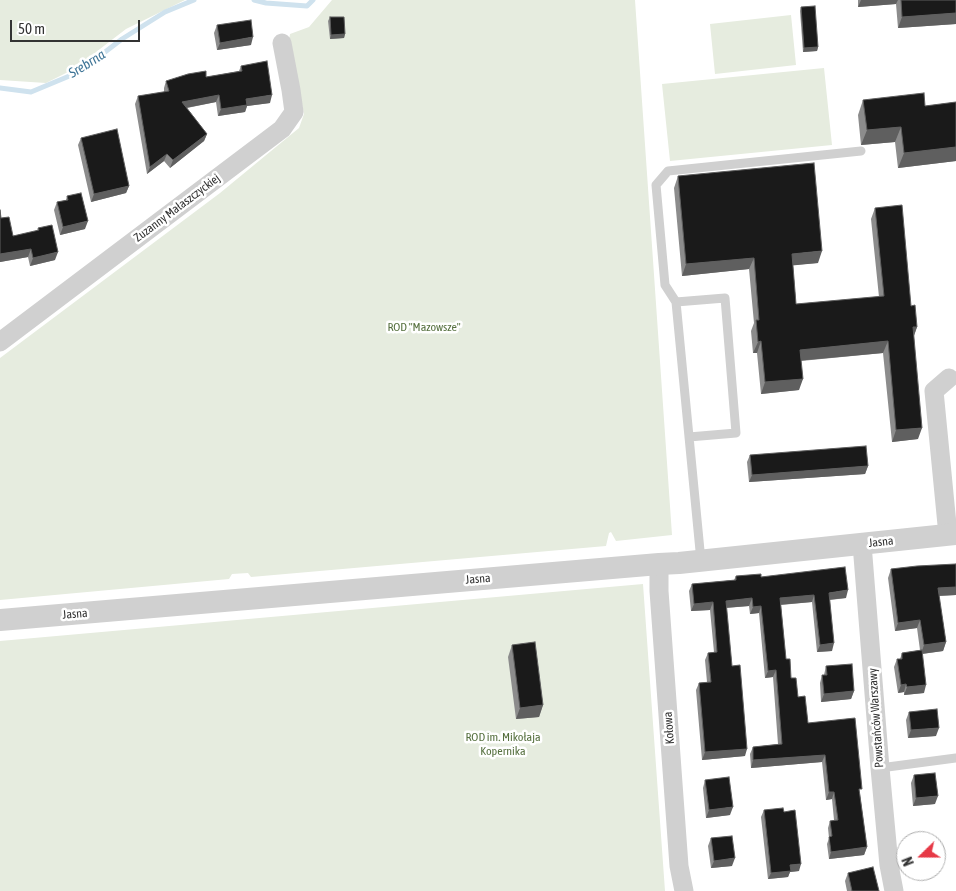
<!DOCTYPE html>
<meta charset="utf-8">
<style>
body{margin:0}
#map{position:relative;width:956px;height:891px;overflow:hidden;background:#fff;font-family:"Asap Condensed",sans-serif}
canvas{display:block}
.north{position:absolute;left:896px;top:831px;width:50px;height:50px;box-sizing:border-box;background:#fff;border:1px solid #adadad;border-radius:50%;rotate:248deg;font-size:14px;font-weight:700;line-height:20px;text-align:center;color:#333}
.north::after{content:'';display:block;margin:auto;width:18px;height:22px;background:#e63946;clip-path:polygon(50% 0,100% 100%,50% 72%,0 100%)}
.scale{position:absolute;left:10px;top:20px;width:130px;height:22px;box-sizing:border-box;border:2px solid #333;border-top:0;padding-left:6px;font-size:15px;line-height:18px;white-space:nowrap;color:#333;-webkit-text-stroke:4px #fff;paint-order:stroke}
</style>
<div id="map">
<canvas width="956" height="891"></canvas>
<div class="north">N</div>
<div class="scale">50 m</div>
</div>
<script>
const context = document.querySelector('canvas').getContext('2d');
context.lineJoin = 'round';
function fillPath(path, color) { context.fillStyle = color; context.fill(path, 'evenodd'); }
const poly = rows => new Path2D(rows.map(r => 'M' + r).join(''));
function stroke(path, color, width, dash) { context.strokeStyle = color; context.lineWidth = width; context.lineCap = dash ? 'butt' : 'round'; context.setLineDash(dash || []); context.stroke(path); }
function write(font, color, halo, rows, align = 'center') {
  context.font = font + ' "Asap Condensed",sans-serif'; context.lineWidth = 5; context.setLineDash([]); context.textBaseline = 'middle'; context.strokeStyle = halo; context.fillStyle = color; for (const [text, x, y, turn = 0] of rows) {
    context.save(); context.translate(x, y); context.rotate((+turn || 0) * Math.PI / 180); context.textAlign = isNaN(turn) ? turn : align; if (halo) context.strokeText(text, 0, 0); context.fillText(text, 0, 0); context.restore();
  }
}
fillPath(poly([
 [0,0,185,0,126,29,74,69,46,83,0,80],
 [332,0,635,0,672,535,616,541,611,532,609,533,606,546,251,577,248,573,232,574,229,579,0,600,0,358,220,193,299,128,304,114,289,40,290,34,309,27],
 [791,15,796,65,715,74,710,24],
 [824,68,832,145,670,161,662,84],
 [643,584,665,891,0,891,0,641]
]), '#e6ecdf');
stroke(poly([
 [254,0,266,3,307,6,313,0],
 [0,88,31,92,79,72,122,39,165,12,194,0]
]), '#cfe2ee', 5);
stroke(poly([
 [676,302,665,285,656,185,668,171,861,151],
 [689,437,736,433,725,298,676,302,701,561],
 [880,768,956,758]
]), '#d0d0d0', 9);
stroke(poly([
 [0,342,282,129,294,112,291,90,282,43],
 [948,535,934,391,949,378],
 [862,544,880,768,889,865,894,891],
 [659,564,659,591,679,866,684,891]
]), '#d0d0d0', 19);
stroke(poly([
 [0,620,659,564,679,563,956,534]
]), '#d0d0d0', 22);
fillPath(poly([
 [858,0,956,0,956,24,898,28,896,4,858,7],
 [801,7,818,47,817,51,803,52,800,11],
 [330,17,345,34,344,38,330,39,328,21],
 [217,25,251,45,217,50,214,33],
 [241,66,270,103,247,106,245,112,218,116,216,102,187,108,207,134,204,141,170,168,164,161,147,174,135,104,138,96,164,92,164,88,166,81,206,77,239,71],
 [863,100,925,106,956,102,956,161,898,168,895,142,861,145,858,115],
 [81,138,129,186,126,193,91,202,78,145],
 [678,176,818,263,793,265,796,304,879,297,871,219,875,208,911,306,917,327,914,336,918,439,892,442,883,353,801,361,799,390,761,394,757,353,753,353,751,331,754,323,749,269,682,276,674,188],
 [67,196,85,229,60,235,54,210,57,202,66,200],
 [1,218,13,236,37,231,38,228,55,260,30,266,28,257,0,262],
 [750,455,868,466,865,474,749,482,747,462],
 [956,564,956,595,939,596,946,642,943,651,922,654,924,693,904,695,904,692,898,693,894,667,897,659,900,659,902,653,920,650,917,628,895,631,888,578,891,569],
 [736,576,761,577,846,598,830,600,832,651,817,652,812,602,781,605,786,659,791,678,808,723,860,794,867,847,864,855,829,859,827,844,829,838,828,828,830,821,834,820,832,799,826,800,822,762,751,768,750,754,753,747,778,744,773,677,765,678,759,613,750,614,749,606,726,608,732,666,745,756,702,760,696,690,699,683,707,682,705,660,708,653,714,652,710,610,691,611,689,591,692,584,734,580],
 [512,645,543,705,539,717,516,719,508,657],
 [826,666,854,691,851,699,821,702,820,683,822,675,824,675],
 [909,712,936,736,908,738,906,720],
 [914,775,935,804,913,806,911,783],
 [705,780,730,815,706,818,703,788],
 [764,810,784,812,799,871,790,872,788,877,768,879,761,817],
 [711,838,732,866,711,868,708,846],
 [848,873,879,891,847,891,845,881]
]), '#8c8c8c');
fillPath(poly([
 [861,0,898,0,896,4,858,7],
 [956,13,956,24,898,28,902,17],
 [345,34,344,38,330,39,331,35],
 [253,37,251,45,217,50,220,43],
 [818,47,817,51,803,52,804,48],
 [219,95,216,102,180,109,182,102],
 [272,95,270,103,247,106,245,112,218,116,221,109,246,99],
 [901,127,895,142,861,145,867,130],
 [207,134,204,141,170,168,173,160],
 [956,147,956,161,898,168,904,153],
 [167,154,164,161,147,174,150,167],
 [129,186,126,193,91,202,94,194],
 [88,221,85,229,60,235,63,227],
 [31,249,28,257,0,262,0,254],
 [822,251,818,263,787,266,792,254],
 [58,252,55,260,30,266,33,258],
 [754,258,749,269,682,276,686,264],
 [913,327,917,327,913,338],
 [761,341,757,353,753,353,758,342],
 [888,341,883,353,796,361,800,350],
 [803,379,799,390,761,394,765,382],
 [922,428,918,439,892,442,896,430],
 [868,466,865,474,749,482,752,475],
 [956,587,956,595,935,596,938,588],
 [848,590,846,598,826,600,829,593],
 [814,595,812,602,777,605,780,598],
 [752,598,749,606,723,608,726,601],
 [713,602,710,610,691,611,694,604],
 [761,606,759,613,750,614,753,607],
 [920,620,917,628,895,631,898,623],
 [946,642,943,651,921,654,924,645],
 [834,643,832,651,817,652,820,645],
 [776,670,773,677,765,678,768,671],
 [906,684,904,692,898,693,901,685],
 [926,685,924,693,904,695,907,687],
 [854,691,851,699,821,702,824,694],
 [543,705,539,717,516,719,520,708],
 [939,728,936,736,908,738,911,730],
 [747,749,745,756,702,760,705,752],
 [825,755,822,762,751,768,753,760],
 [829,792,834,792,832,799,826,800],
 [938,796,935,804,913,806,916,798],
 [733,807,730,815,706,818,709,810],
 [867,847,864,855,829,859,831,852],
 [735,858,732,866,711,868,714,861],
 [801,864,799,871,790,872,788,877,768,879,771,873,790,865]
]), '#5f5f5f');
const building = poly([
 [901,0,956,0,956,13,902,17,901,0],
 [815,6,818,47,804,48,801,7,815,6],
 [330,17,344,17,345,34,331,35,330,17],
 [251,20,253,37,220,43,217,25,251,20],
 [267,61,272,95,246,99,247,105,221,109,219,95,182,102,207,134,173,160,167,154,150,167,138,96,169,91,166,81,188,74,206,71,206,77,242,71,241,66,267,61],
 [924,93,925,106,956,102,956,147,904,153,901,127,867,130,863,100,924,93],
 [117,129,129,186,94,194,81,138,117,129],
 [814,163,822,251,792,254,796,304,884,296,875,208,902,205,911,306,915,305,917,327,913,327,922,428,896,430,888,341,800,350,803,379,765,382,761,341,758,342,756,320,759,320,754,258,686,264,678,176,814,163],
 [81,193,88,221,63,227,57,202,68,200,67,196,81,193],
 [0,210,1,218,9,217,13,236,39,230,38,228,52,225,58,252,33,258,31,249,0,254,0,210],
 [866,446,868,466,752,475,750,455,866,446],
 [956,564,956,587,938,588,946,642,924,645,920,620,898,623,891,569,917,566,956,564],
 [845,567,848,590,829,593,834,643,820,645,814,595,780,598,786,659,790,659,791,678,796,678,798,697,805,696,808,723,855,718,862,789,859,789,867,847,831,852,829,837,832,836,830,821,838,820,834,792,829,792,825,755,753,760,753,747,782,744,776,670,768,671,761,606,753,607,752,598,726,601,732,666,740,665,747,749,705,752,699,683,711,682,708,653,717,652,713,602,694,604,692,584,736,580,736,576,761,574,761,577,845,567],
 [535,642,543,705,520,708,512,645,535,642],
 [922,650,926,685,907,687,906,684,901,685,897,659,902,659,902,653,922,650],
 [852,664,854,691,824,694,822,675,827,675,826,666,852,664],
 [937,709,939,728,911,730,909,712,937,709],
 [935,773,938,796,916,798,914,775,935,773],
 [729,777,733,807,709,810,705,780,729,777],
 [783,808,784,812,795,810,801,864,790,865,791,871,771,873,764,810,783,808],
 [732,836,735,858,714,861,711,838,732,836],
 [873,867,879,891,852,891,848,873,873,867]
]);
fillPath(building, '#1a1a1a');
stroke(building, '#5f5f5f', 1);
write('12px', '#333', '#fff', [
 ["Zuzanny Małaszczyckiej",177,208,-37],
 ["Jasna",881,542,-6],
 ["Jasna",478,579,-5],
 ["Jasna",75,614,-5],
 ["Powstańców Warszawy",876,718,-94],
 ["Kołowa",669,728,-94]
]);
write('12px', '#56703f', '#fff', [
 ["ROD \"Mazowsze\"",424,327],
 ["ROD im. Mikołaja",503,737],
 ["Kopernika",503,751]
]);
write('italic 14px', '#3f7597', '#fff', [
 ["Srebrna",87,64,-32]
]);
</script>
